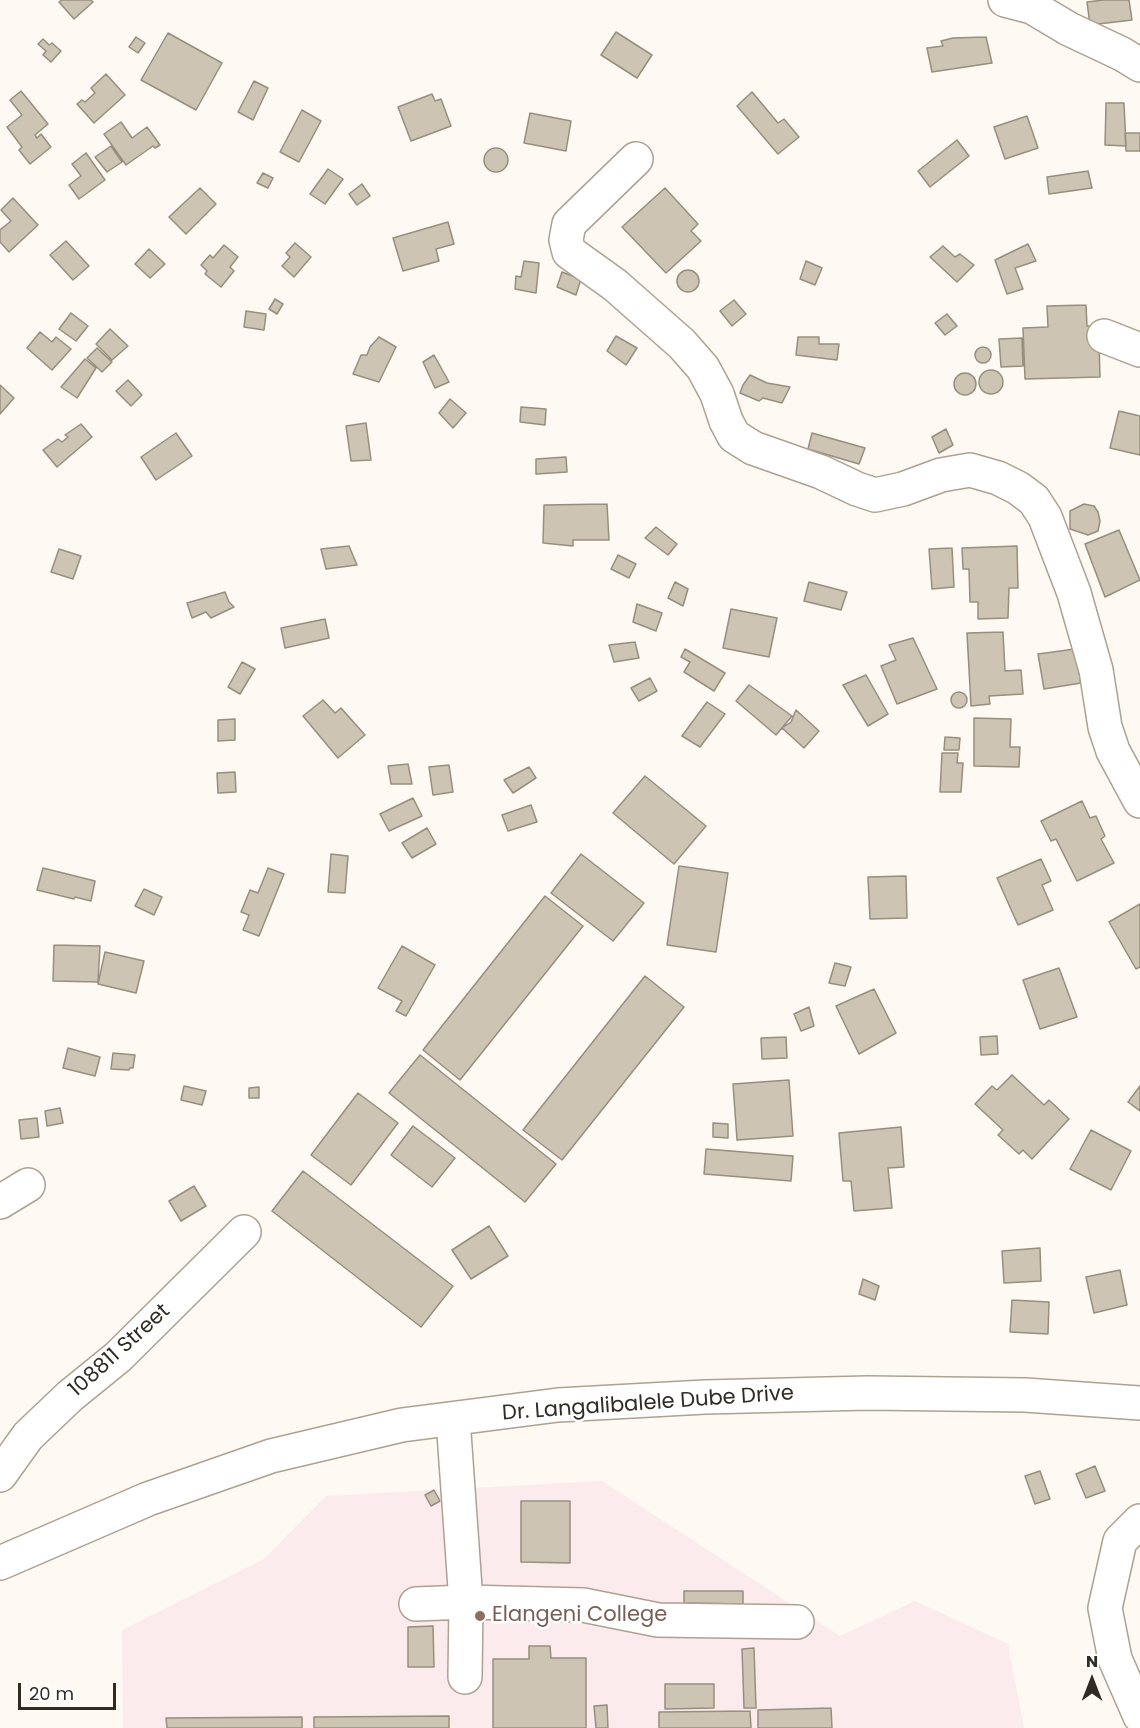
<!DOCTYPE html>
<style>
body{margin:0}
#map{position:relative;width:1140px;height:1728px;overflow:hidden;background:#fef9f2;font-family:Poppins,sans-serif}
canvas{display:block}
.north{position:absolute;left:1062px;top:1650px;width:60px;height:60px;-webkit-text-stroke:4px #fff;paint-order:stroke;rotate:0deg;font-size:16px;font-weight:700;line-height:24px;text-align:center;color:#2f2b25}
.north::after{content:'';display:block;margin:auto;width:21px;height:27px;background:#2f2b25;clip-path:polygon(50% 0,100% 100%,50% 72%,0 100%)}
.scale{position:absolute;left:18px;top:1683px;width:98px;height:27px;box-sizing:border-box;border:3px solid #2f2b25;border-top:0;padding-left:8px;font-size:18px;line-height:21px;white-space:nowrap;color:#2f2b25;-webkit-text-stroke:4px #fff;paint-order:stroke}
</style>
<div id="map">
<canvas width="1140" height="1728"></canvas>
<div class="north">N</div>
<div class="scale">20 m</div>
</div>
<script>
const context = document.querySelector('canvas').getContext('2d');
context.lineJoin = 'round';
function fillPath(path, color) { context.fillStyle = color; context.fill(path, 'evenodd'); }
const poly = rows => new Path2D(rows.map(r => 'M' + r).join(''));
function stroke(path, color, width, dash) { context.strokeStyle = color; context.lineWidth = width; context.lineCap = dash ? 'butt' : 'round'; context.setLineDash(dash || []); context.stroke(path); }
function write(font, color, halo, rows, align = 'center') {
  context.font = font + ' Poppins,sans-serif'; context.lineWidth = 5; context.setLineDash([]); context.textBaseline = 'middle'; context.strokeStyle = halo; context.fillStyle = color; for (const [text, x, y, turn = 0] of rows) {
    context.save(); context.translate(x, y); context.rotate((+turn || 0) * Math.PI / 180); context.textAlign = isNaN(turn) ? turn : align; if (halo) context.strokeText(text, 0, 0); context.fillText(text, 0, 0); context.restore();
  }
}
fillPath(poly([
 [602,1481,840,1636,915,1601,1008,1644,1024,1728,123,1728,122,1630,264,1559,326,1496]
]), '#fcebed');
const building = poly([
 [62,0,91,0,93,2,74,19,59,2,62,0],
 [1103,0,1129,0,1132,20,1090,25,1087,2,1103,0],
 [616,32,652,55,637,78,601,55,616,32],
 [168,33,222,63,196,110,141,80,168,33],
 [136,37,145,43,138,53,129,47,136,37],
 [986,37,992,63,932,72,927,48,943,46,941,41,953,38,986,37],
 [43,39,49,45,52,43,61,51,51,62,43,55,46,51,38,44,43,39],
 [106,74,125,95,94,123,77,104,82,100,85,102,95,93,91,88,106,74],
 [254,81,268,88,253,120,238,112,254,81],
 [21,91,48,124,35,135,37,138,41,134,51,147,30,164,19,150,22,147,7,127,22,115,10,100,21,91],
 [752,92,778,123,784,119,799,137,778,154,737,106,752,92],
 [432,94,435,101,441,99,451,126,411,141,398,107,432,94],
 [1106,103,1124,103,1126,146,1105,145,1106,103],
 [302,110,321,121,299,162,280,152,302,110],
 [530,113,571,121,566,151,524,143,530,113],
 [1027,116,1038,148,1005,159,994,127,1027,116],
 [121,122,132,138,147,127,160,145,155,148,153,146,126,165,104,134,121,122],
 [1125,133,1140,133,1140,151,1126,151,1125,133],
 [957,140,969,156,930,187,918,171,957,140],
 [111,146,122,162,107,172,95,157,111,146],
 '484 160a12 12 0 1 1 24 0a12 12 0 1 1-24 0Z',
 [86,153,105,180,79,199,69,185,81,176,72,164,86,153],
 [328,169,343,179,325,204,310,194,328,169],
 [1088,171,1092,188,1049,194,1047,177,1088,171],
 [263,173,273,178,268,188,257,183,263,173],
 [362,184,370,196,357,205,349,194,362,184],
 [200,188,216,204,186,234,169,217,200,188],
 [665,188,698,224,691,231,701,241,666,273,622,227,665,188],
 [13,198,38,225,9,252,0,242,0,230,11,221,1,210,13,198],
 [448,222,454,244,436,249,439,261,403,271,393,238,448,222],
 [66,241,89,266,73,280,50,255,66,241],
 [295,243,311,257,294,277,282,266,290,257,286,253,295,243],
 [1028,244,1036,261,1015,268,1023,289,1007,294,995,260,1028,244],
 [224,245,238,257,230,267,234,271,221,287,205,274,207,271,201,265,210,255,213,258,224,245],
 [943,246,955,257,960,254,974,265,957,282,930,257,943,246],
 [149,249,165,264,150,278,135,264,149,249],
 [524,261,539,263,536,293,515,289,516,276,521,277,524,261],
 [806,261,822,268,815,285,800,279,806,261],
 '677 281a11 11 0 1 1 22 0a11 11 0 1 1-22 0Z',
 [562,272,581,279,576,295,557,287,562,272],
 [275,299,283,304,277,314,269,309,275,299],
 [734,300,746,314,732,326,720,311,734,300],
 [1086,305,1087,326,1091,326,1091,343,1099,342,1100,377,1025,379,1023,328,1048,327,1047,306,1086,305],
 [246,311,266,314,264,330,244,327,246,311],
 [71,313,88,326,76,341,59,329,71,313],
 [947,314,957,326,945,335,935,323,947,314],
 [110,329,128,346,112,360,96,344,110,329],
 [40,332,52,342,56,337,71,349,52,370,27,348,40,332],
 [616,336,637,348,626,365,607,351,616,336],
 [379,337,396,347,379,382,353,374,361,355,367,355,370,347,379,337],
 [798,337,819,337,819,344,839,344,837,360,796,355,798,337],
 [1022,338,1023,366,1001,367,999,339,1022,338],
 '975 355a8 8 0 1 1 16 0a8 8 0 1 1-16 0Z',
 [97,348,112,362,102,372,87,358,97,348],
 [434,355,449,382,435,388,423,362,434,355],
 [85,359,96,368,77,398,61,387,85,359],
 '979 382a12 12 0 1 1 24 0a12 12 0 1 1-24 0Z',
 '954 384a11 11 0 1 1 22 0a11 11 0 1 1-22 0Z',
 [750,375,767,383,790,387,782,403,763,398,759,401,740,393,743,385,750,375],
 [128,380,142,395,131,406,116,391,128,380],
 [0,385,14,398,0,414,0,385],
 [450,399,466,413,453,428,439,413,450,399],
 [521,407,546,409,545,425,520,422,521,407],
 [1119,411,1140,416,1140,455,1110,448,1119,411],
 [366,423,371,460,351,461,346,426,366,423],
 [81,424,92,437,57,467,43,450,58,439,62,442,68,437,65,435,81,424],
 [946,429,953,445,939,453,932,437,946,429],
 [176,433,192,456,156,480,141,457,176,433],
 [812,433,865,448,859,464,808,449,812,433],
 [566,457,567,472,536,474,536,459,566,457],
 [607,504,609,540,573,540,573,546,543,543,544,505,607,504],
 [1084,504,1094,506,1098,512,1100,521,1098,531,1088,535,1070,529,1070,511,1084,504],
 [656,527,677,544,668,555,645,538,656,527],
 [1119,530,1140,580,1105,597,1085,544,1119,530],
 [349,546,357,565,326,569,321,549,349,546],
 [1017,546,1018,588,1009,588,1008,618,978,619,978,602,970,602,969,569,963,569,962,548,1017,546],
 [952,548,954,587,932,589,929,549,952,548],
 [59,549,81,556,73,579,51,572,59,549],
 [618,555,636,564,629,578,611,569,618,555],
 [675,582,688,589,683,606,668,598,675,582],
 [809,582,847,592,841,610,804,601,809,582],
 [225,592,229,602,234,607,211,618,206,612,192,618,187,603,225,592],
 [637,604,662,613,656,631,633,622,637,604],
 [731,609,777,618,769,657,723,648,731,609],
 [325,619,329,638,285,648,281,628,325,619],
 [1003,632,1005,671,1021,670,1023,694,989,696,990,704,971,706,967,633,1003,632],
 [913,638,937,689,897,704,881,666,896,660,889,645,913,638],
 [635,642,639,658,614,662,609,645,635,642],
 [685,649,725,673,714,691,684,672,690,662,681,657,685,649],
 [1075,649,1081,683,1044,689,1038,654,1075,649],
 [242,662,255,669,240,694,228,687,242,662],
 [866,675,888,714,868,726,843,685,866,675],
 [650,678,657,691,639,701,631,688,650,678],
 [749,685,792,716,776,735,736,701,749,685],
 '951 700a8 8 0 1 1 16 0a8 8 0 1 1-16 0Z',
 [323,700,335,713,341,708,365,735,338,758,303,716,323,700],
 [707,702,725,714,700,747,682,736,707,702],
 [796,710,819,731,804,748,782,728,791,722,796,710],
 [974,718,1011,719,1010,747,1020,747,1019,767,974,766,974,718],
 [235,719,235,740,218,741,218,720,235,719],
 [945,737,960,738,959,750,944,750,945,737],
 [942,753,958,753,957,763,963,763,961,792,940,792,942,753],
 [408,764,412,784,391,784,388,766,408,764],
 [449,765,453,792,433,795,429,767,449,765],
 [529,767,536,778,513,793,504,780,529,767],
 [235,772,236,792,218,793,217,773,235,772],
 [645,776,706,826,674,864,613,813,645,776],
 [413,798,422,816,389,831,380,814,413,798],
 [1082,801,1090,818,1096,816,1105,836,1101,839,1114,863,1077,881,1056,839,1051,841,1041,821,1082,801],
 [531,805,537,822,508,831,502,815,531,805],
 [427,828,436,844,412,858,402,843,427,828],
 [331,854,348,856,345,893,328,892,331,854],
 [581,854,644,903,613,941,551,893,581,854],
 [1041,859,1051,881,1042,885,1053,910,1018,925,997,878,1041,859],
 [679,866,728,873,716,952,667,945,679,866],
 [43,868,95,881,91,901,75,897,74,899,37,890,43,868],
 [268,868,284,874,259,936,243,930,249,915,241,912,250,890,258,893,268,868],
 [906,876,907,918,870,919,868,877,906,876],
 [144,889,162,897,154,915,135,906,144,889],
 [545,896,583,926,460,1080,423,1050,545,896],
 [1140,904,1140,967,1136,969,1109,922,1140,904],
 [54,945,100,946,98,982,53,981,54,945],
 [402,946,435,965,406,1016,396,1011,402,1001,378,988,402,946],
 [105,952,144,961,136,993,98,984,105,952],
 [835,963,851,967,845,986,829,983,835,963],
 [1059,968,1077,1017,1040,1029,1023,980,1059,968],
 [645,976,684,1007,562,1160,523,1130,645,976],
 [874,989,896,1033,859,1054,836,1006,874,989],
 [809,1007,814,1026,801,1031,794,1014,809,1007],
 [997,1036,998,1054,981,1055,980,1037,997,1036],
 [786,1037,787,1058,762,1059,761,1038,786,1037],
 [68,1048,100,1057,95,1076,63,1068,68,1048],
 [113,1053,135,1055,133,1068,130,1068,129,1070,111,1069,113,1053],
 [420,1055,556,1164,525,1202,389,1093,420,1055],
 [1012,1075,1044,1105,1049,1100,1069,1119,1032,1159,1023,1150,1019,1154,998,1135,1003,1130,975,1104,992,1086,997,1090,1012,1075],
 [789,1080,793,1136,737,1140,733,1084,789,1080],
 [184,1086,206,1091,202,1105,181,1100,184,1086],
 [1140,1086,1140,1111,1128,1102,1140,1086],
 [259,1087,259,1098,249,1098,249,1088,259,1087],
 [358,1093,398,1123,351,1185,311,1155,358,1093],
 [60,1108,63,1123,47,1126,45,1111,60,1108],
 [37,1118,39,1137,21,1139,19,1120,37,1118],
 [713,1123,728,1124,728,1138,713,1137,713,1123],
 [413,1126,455,1158,432,1187,391,1155,413,1126],
 [901,1127,904,1167,888,1168,892,1208,854,1211,851,1181,843,1181,839,1133,901,1127],
 [1091,1130,1131,1151,1111,1190,1070,1169,1091,1130],
 [706,1149,793,1156,791,1181,704,1174,706,1149],
 [303,1171,453,1286,421,1327,272,1211,303,1171],
 [194,1186,206,1206,181,1221,169,1201,194,1186],
 [489,1226,508,1256,471,1279,452,1250,489,1226],
 [1040,1248,1041,1281,1004,1283,1002,1251,1040,1248],
 [1120,1270,1127,1305,1094,1313,1086,1277,1120,1270],
 [863,1279,879,1286,875,1300,859,1294,863,1279],
 [1012,1300,1049,1302,1048,1334,1010,1332,1012,1300],
 [1095,1466,1105,1491,1086,1498,1076,1474,1095,1466],
 [1040,1471,1050,1499,1035,1504,1025,1476,1040,1471],
 [434,1490,440,1501,431,1506,425,1495,434,1490],
 [521,1501,570,1501,570,1563,521,1562,521,1501],
 [684,1591,743,1591,743,1604,684,1603,684,1591],
 [433,1626,434,1667,408,1667,408,1627,433,1626],
 [529,1646,550,1646,551,1658,586,1658,586,1728,493,1728,493,1659,529,1659,529,1646],
 [754,1648,756,1708,744,1708,742,1649,754,1648],
 [665,1684,714,1684,714,1708,665,1709,665,1684],
 [607,1705,608,1728,596,1728,594,1706,607,1705],
 [831,1708,832,1728,758,1728,758,1710,831,1708],
 [750,1711,751,1728,659,1728,659,1712,750,1711],
 [449,1716,449,1728,314,1728,314,1717,449,1716],
 [302,1717,302,1728,167,1728,166,1718,302,1717]
]);
fillPath(building, '#cec4b3');
stroke(building, '#988e7e', 1.5);
const minor = poly([
 [1005,0,1032,7,1069,29,1122,54,1140,65],
 [636,159,569,224,566,240,569,252,615,285,682,344,703,368,717,394,726,421,734,436,753,448,821,472,857,489,875,495,903,489,941,475,970,470,998,478,1018,488,1034,500,1045,517,1074,593,1096,670,1105,727,1113,751,1140,801],
 [1104,336,1140,350],
 [0,1202,28,1185],
 [453,1419,466,1602,583,1605,658,1620,797,1622],
 [0,1475,28,1436,70,1396,118,1357,244,1232],
 [1140,1521,1120,1541,1105,1608,1115,1659,1140,1716],
 [0,1563,148,1499,271,1456,402,1425,558,1405,705,1397,868,1393,1025,1395,1140,1403],
 [416,1604,466,1602,465,1677]
]);
stroke(minor, '#ada192', 36);
stroke(minor, '#fff', 33);
for (const [x, y, r, color] of [
 [480,1616,6,"#8d6e63"]
]) { const dot = new Path2D(); dot.arc(x, y, r, 0, 2 * Math.PI); context.fillStyle = color; context.fill(dot); stroke(dot, '#fff', 2); }
write('21px', '#2f2b25', '#fff', [
 ["108811 Street",120,1351,-42],
 ["Dr. Langalibalele Dube Drive",648,1404,-4]
]);
write('21px', '#785e54', '#fff', [
 ["Elangeni College",492,1616]
], 'left');
</script>
